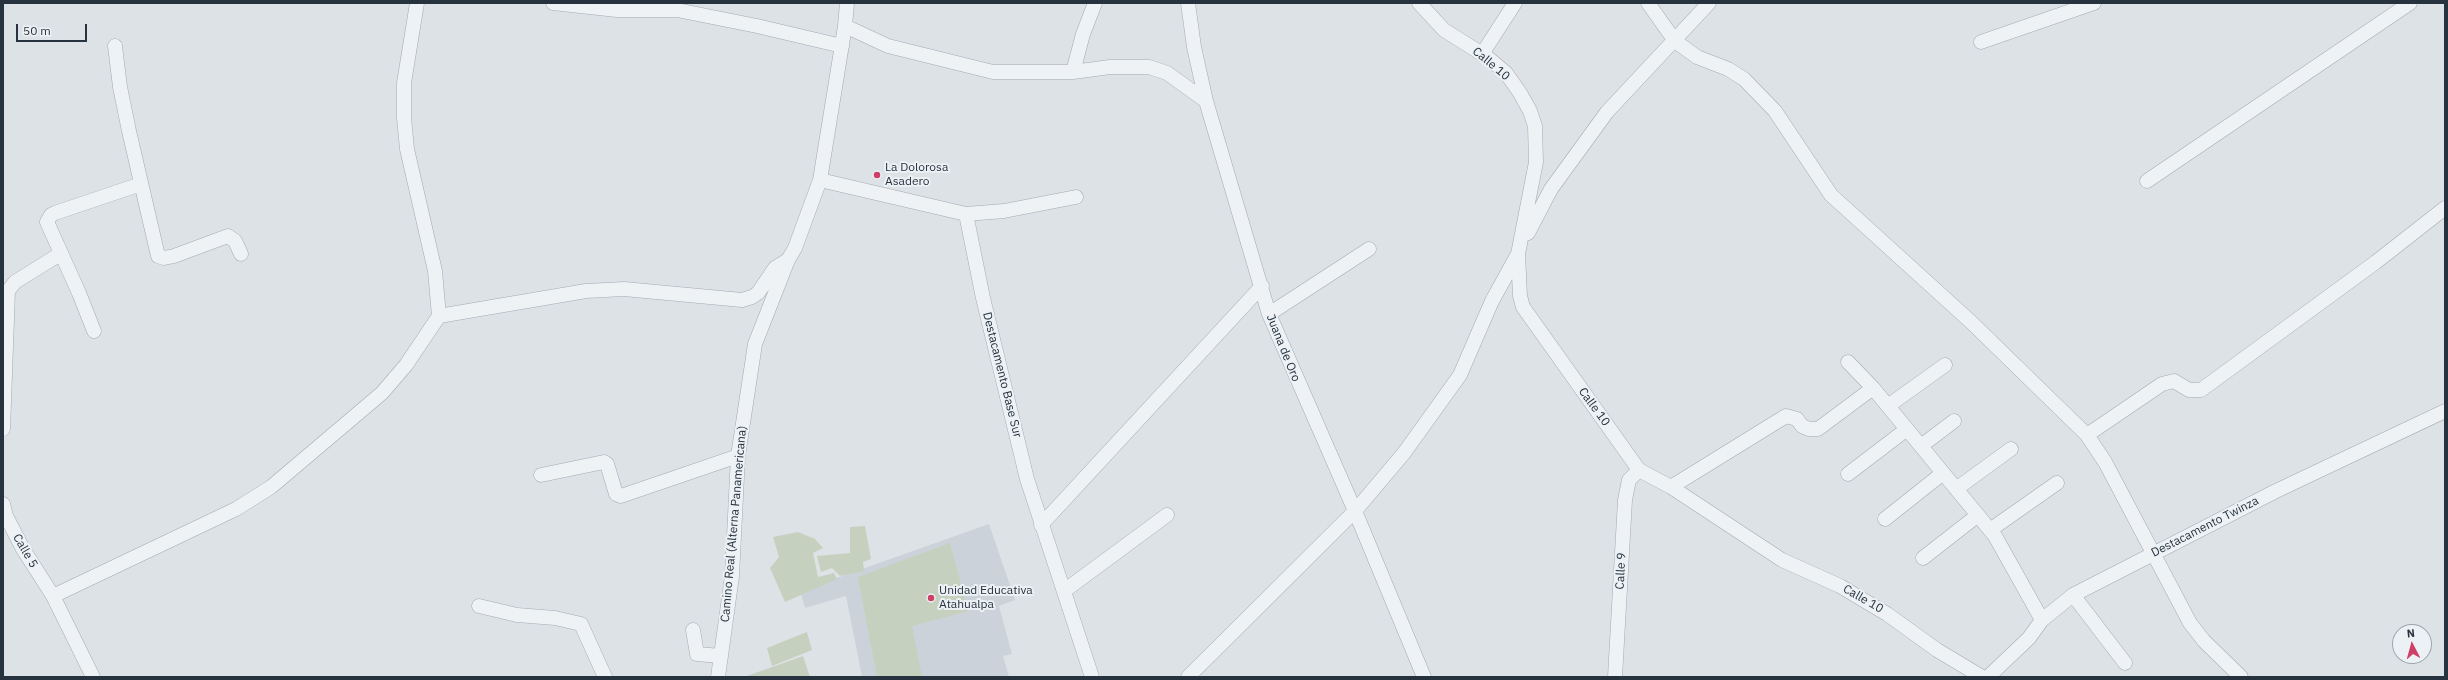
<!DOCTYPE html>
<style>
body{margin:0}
#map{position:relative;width:2448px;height:680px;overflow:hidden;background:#dde2e7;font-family:"IBM Plex Sans",sans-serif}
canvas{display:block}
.frame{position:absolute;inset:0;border:4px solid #26323d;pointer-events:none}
.north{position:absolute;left:2392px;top:624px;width:40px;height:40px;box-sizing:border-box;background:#ecf1f5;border:1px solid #9da5ab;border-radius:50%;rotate:354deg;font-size:11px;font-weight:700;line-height:16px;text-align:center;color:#26323d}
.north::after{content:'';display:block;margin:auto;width:14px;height:18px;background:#ce4068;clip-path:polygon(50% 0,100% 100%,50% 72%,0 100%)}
.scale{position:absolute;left:16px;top:24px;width:71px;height:18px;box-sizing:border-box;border:2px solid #26323d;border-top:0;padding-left:5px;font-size:12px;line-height:14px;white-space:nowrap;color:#26323d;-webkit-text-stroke:3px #ecf1f5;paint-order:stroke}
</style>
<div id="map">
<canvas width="2448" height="680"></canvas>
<div class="frame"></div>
<div class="north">N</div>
<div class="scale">50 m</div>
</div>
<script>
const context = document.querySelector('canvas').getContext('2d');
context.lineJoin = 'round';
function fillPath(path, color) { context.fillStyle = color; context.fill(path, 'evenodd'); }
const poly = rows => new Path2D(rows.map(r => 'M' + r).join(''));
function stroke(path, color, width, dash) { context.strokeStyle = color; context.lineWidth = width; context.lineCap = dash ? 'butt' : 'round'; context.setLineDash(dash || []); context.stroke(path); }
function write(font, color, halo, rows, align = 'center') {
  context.font = font + ' "IBM Plex Sans",sans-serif'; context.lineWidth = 4; context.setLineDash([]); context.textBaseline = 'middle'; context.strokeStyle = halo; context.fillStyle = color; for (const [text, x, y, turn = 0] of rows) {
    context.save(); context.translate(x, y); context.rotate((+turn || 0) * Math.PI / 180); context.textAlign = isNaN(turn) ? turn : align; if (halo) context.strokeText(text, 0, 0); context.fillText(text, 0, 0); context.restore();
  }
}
fillPath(poly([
 [989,524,1015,600,999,606,1012,654,1003,656,1009,677,862,677,846,596,805,608,800,591]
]), '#cbd2d9');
fillPath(poly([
 [865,526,871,559,863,562,864,571,840,576,832,568,821,572,817,556,850,553,850,527],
 [798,532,815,539,823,548,813,553,818,577,834,573,837,579,785,602,770,568,779,557,773,537],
 [950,543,968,611,912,626,922,677,877,677,858,577],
 [807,632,812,650,772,666,767,648],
 [803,656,810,677,744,677]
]), '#c5d1be');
const minor = poly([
 [417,3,404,83,404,118,407,149,435,271,439,316],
 [553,3,617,10,677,10,757,26,842,46],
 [1188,3,1194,47,1206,101,1269,314,1355,511,1424,677],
 [1419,3,1444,30,1487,57,1506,73,1520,93,1530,111,1535,126,1536,162,1518,254,1520,296,1523,307,1639,470,1671,487,1782,560,1840,586,1887,614,1937,650,1982,677],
 [1648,3,1675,41,1697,57,1728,69,1744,79,1775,111,1831,195,1971,322,2087,435,2105,462,2190,623,2204,641,2241,677],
 [845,26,888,46,993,72,1073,72,1110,67,1149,67,1167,73,1206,101],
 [1981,42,2094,3],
 [115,46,120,87,129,131,158,256,164,258,174,256,228,236,235,241,241,254],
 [1482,54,1515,3],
 [1073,72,1083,34,1095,3],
 [820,180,966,214,983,298,1027,479,1092,677],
 [2147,181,2410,3],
 [966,214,1004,211,1076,197],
 [1528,233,1551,189,1607,112,1709,3],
 [1269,314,1369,249],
 [94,331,79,293,47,222,51,215,55,213,141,184],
 [1848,362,1873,388,1995,536,2042,620],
 [1888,406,1945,365],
 [3,429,8,291,15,282,60,254],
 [2087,435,2162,384,2174,381,2189,390,2201,390,2376,262,2445,208],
 [1921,446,1954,421],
 [1848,474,1907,429],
 [541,475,604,462,607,464,616,494,621,496,738,456],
 [1671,487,1786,416,1797,419,1802,426,1809,429,1818,429,1873,388],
 [1956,489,2011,449],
 [3,504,6,516,23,549,53,596,93,677],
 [1885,519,1943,473],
 [1041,525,1262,286],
 [1990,530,2057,483],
 [1923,558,1978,515],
 [1064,591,1167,515],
 [2073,595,2125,663],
 [53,596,236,509,271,487,382,393,406,365,439,316,586,291,624,289,742,300,752,297,758,293,775,268,788,260],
 [479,606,517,615,555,618,581,624,605,677],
 [693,630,697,654,721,656],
 [718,677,732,576,738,456,755,344,788,260,795,248,820,180,845,26,847,3],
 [1188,677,1355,511,1404,453,1460,375,1492,301,1518,254],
 [1615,677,1625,500,1629,480,1639,470],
 [1988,677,2029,638,2042,620,2073,595,2276,491,2445,411]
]);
stroke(minor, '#a2aab1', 15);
stroke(minor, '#eff2f5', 14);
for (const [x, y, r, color] of [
 [877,175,4,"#ce4068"],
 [931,598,4,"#ce4068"]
]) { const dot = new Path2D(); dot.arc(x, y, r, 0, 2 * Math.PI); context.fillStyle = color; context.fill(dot); stroke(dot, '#ecf1f5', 1.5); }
write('12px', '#26323d', '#ecf1f5', [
 ["Calle 10",1491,64,40],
 ["Juana de Oro",1283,348,68],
 ["Destacamento Base Sur",1002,375,76],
 ["Calle 10",1594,407,54],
 ["Camino Real (Alterna Panamericana)",734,524,-85],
 ["Destacamento Twinza",2205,527,-27],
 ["Calle 5",25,551,60],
 ["Calle 9",1621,571,-87],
 ["Calle 10",1863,599,30]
]);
write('12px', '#26323d', '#ecf1f5', [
 ["La Dolorosa",885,168],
 ["Asadero",885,182],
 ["Unidad Educativa",939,591],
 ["Atahualpa",939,605]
], 'left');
</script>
